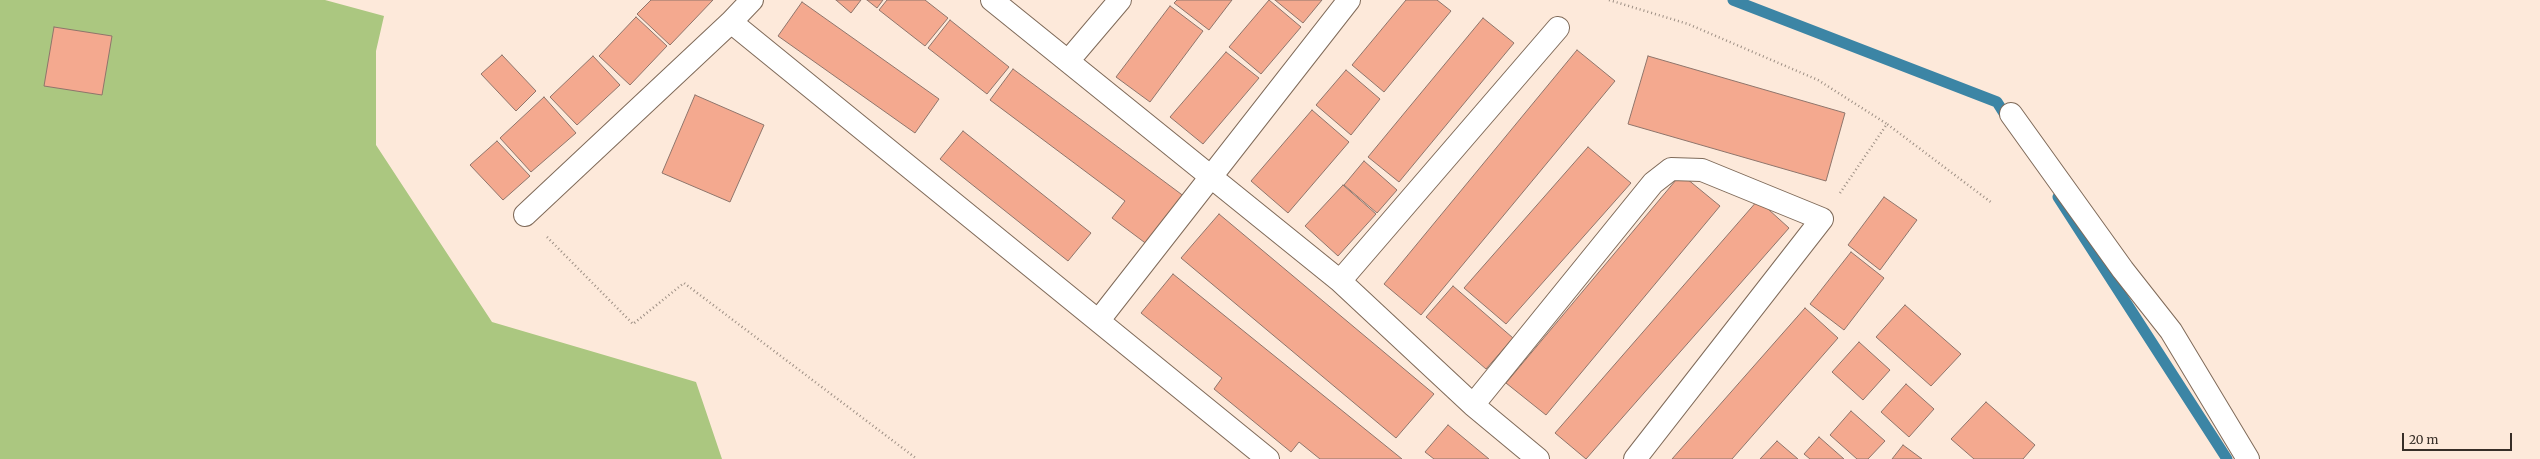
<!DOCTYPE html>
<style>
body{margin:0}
#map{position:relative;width:2540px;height:459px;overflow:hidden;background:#fde9da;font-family:Merriweather,serif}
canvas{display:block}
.scale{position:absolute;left:2402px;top:433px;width:110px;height:18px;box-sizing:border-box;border:2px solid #372e27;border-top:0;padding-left:5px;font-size:12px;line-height:14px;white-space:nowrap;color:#372e27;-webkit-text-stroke:3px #fde9da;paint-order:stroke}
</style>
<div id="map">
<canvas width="2540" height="459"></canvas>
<div class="scale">20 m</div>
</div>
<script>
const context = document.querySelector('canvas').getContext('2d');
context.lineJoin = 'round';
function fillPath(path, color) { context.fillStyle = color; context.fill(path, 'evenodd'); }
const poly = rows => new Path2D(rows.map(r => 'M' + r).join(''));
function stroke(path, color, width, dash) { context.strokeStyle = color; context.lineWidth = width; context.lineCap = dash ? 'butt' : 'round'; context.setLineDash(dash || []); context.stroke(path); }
fillPath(poly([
 [0,0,325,0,384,16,376,51,376,145,492,322,696,382,722,459,0,459]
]), '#abc780');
stroke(poly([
 [1733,0,1997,102,2009,121],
 [2058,197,2227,459]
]), '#3c85a5', 11);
const building = poly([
 [651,0,713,0,670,45,637,14,651,0],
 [836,0,861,0,851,13,836,0],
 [867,0,883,0,877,8,867,0],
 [887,0,925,0,948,18,925,46,879,10,887,0],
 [1177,0,1232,0,1209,30,1174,3,1177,0],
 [1269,0,1301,27,1261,74,1229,47,1269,0],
 [1275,0,1322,0,1303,23,1275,0],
 [1406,0,1437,0,1451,11,1384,92,1352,65,1406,0],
 [802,2,939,99,915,133,778,36,802,2],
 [1170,6,1203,31,1150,102,1116,77,1170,6],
 [636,17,667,46,630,85,599,56,636,17],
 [1483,18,1514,43,1399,182,1368,157,1483,18],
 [950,20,1009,67,987,94,928,48,950,20],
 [54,27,112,36,102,95,44,86,54,27],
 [1577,50,1615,81,1421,315,1384,284,1577,50],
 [1226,52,1259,78,1203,144,1170,117,1226,52],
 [502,55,536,91,516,111,481,74,502,55],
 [593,56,620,85,577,125,550,97,593,56],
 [1648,56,1845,113,1826,181,1628,124,1648,56],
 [1013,69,1185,197,1148,245,1112,218,1125,201,990,100,1013,69],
 [1346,70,1380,99,1351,135,1316,105,1346,70],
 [695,95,764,125,730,202,662,173,695,95],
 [544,97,576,133,531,172,500,138,544,97],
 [1312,110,1349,142,1288,213,1251,181,1312,110],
 [963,131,1091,233,1068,261,940,159,963,131],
 [497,141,530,176,503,200,470,165,497,141],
 [1588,147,1631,183,1506,324,1464,288,1588,147],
 [1364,161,1397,190,1377,213,1344,185,1364,161],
 [1681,174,1720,206,1546,415,1506,383,1681,174],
 [1343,185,1376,214,1338,256,1305,226,1343,185],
 [1884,197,1917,220,1880,270,1848,245,1884,197],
 [1758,200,1789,228,1586,459,1555,433,1758,200],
 [1219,214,1434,394,1396,438,1181,258,1219,214],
 [1851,252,1884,278,1844,330,1810,304,1851,252],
 [1173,274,1402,459,1320,459,1299,442,1291,452,1214,389,1222,378,1141,313,1173,274],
 [1453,286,1513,338,1486,369,1426,317,1453,286],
 [1905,305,1961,354,1931,386,1876,337,1905,305],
 [1805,308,1838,338,1732,459,1672,459,1805,308],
 [1859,342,1890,370,1863,400,1832,372,1859,342],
 [1906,384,1934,409,1909,437,1881,412,1906,384],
 [1986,402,2035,445,2023,459,1974,459,1951,439,1986,402],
 [1851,411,1885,441,1868,459,1857,459,1830,435,1851,411],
 [1448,425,1489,459,1434,459,1425,452,1448,425],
 [1819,437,1844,459,1810,459,1804,454,1819,437],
 [1777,441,1798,459,1760,459,1777,441],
 [1903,445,1922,459,1892,459,1903,445]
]);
fillPath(building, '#f4a98f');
stroke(building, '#8f756b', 1);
const minor = poly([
 [752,0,731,22,1268,459],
 [992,0,1340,281,1473,405,1538,459],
 [1069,60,1120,0],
 [2011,114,2123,270,2171,331,2248,459],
 [525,215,731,22],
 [1340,281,1558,28],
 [1099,320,1349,0],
 [1473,405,1653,183,1671,169,1702,170,1822,219,1635,459]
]);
stroke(minor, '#7f6a59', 24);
stroke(poly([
 [1609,0,1688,24,1818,80,1887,124],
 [1840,193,1887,124,1992,203],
 [547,237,633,324,684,283,917,459]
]), '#9d8f84', 2.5, [1, 3]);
stroke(minor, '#fff', 22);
</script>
